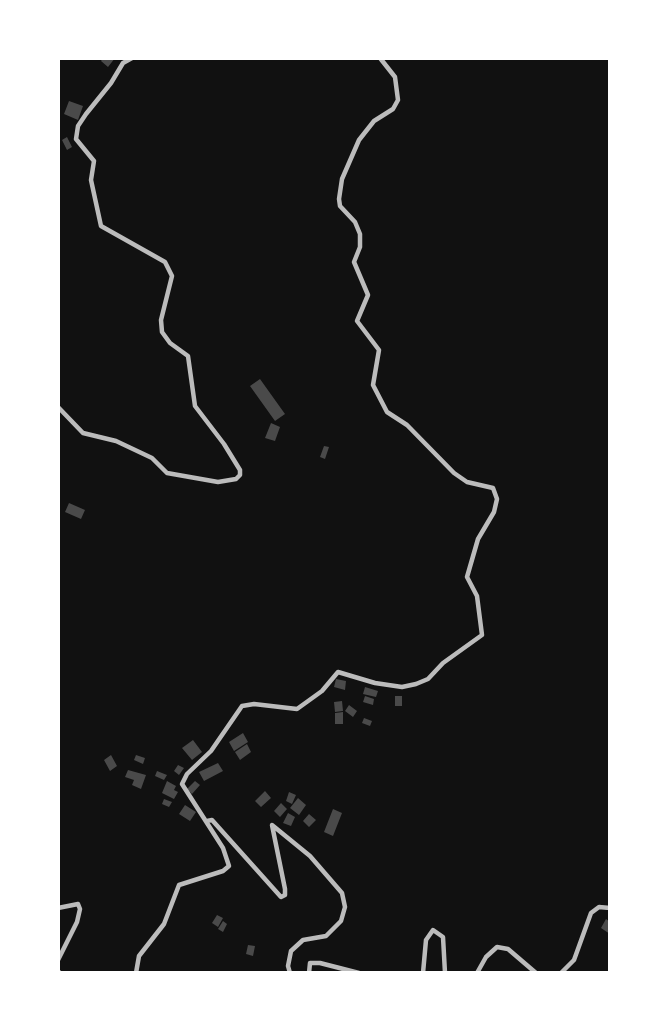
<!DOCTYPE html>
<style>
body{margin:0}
#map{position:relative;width:668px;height:1031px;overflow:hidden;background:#111;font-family:Mulish,sans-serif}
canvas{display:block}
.frame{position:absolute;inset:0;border:60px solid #fff;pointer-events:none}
</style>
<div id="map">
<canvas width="668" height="1031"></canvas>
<div class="frame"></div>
</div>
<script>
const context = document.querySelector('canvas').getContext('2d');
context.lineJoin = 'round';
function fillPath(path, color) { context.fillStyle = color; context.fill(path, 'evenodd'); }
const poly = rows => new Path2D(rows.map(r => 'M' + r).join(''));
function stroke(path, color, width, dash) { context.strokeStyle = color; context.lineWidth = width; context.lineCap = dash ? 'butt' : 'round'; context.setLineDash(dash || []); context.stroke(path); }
fillPath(poly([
 [103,58,115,58,108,67,101,61],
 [69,101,83,106,78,120,64,114],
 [67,137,72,147,67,150,62,140],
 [260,379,285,414,275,421,250,386],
 [271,423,280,427,275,441,265,438],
 [324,446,329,447,325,459,320,457],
 [69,503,85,510,81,519,65,512],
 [336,679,346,681,345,690,334,687],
 [365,687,378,691,376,697,363,694],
 [365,696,374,699,373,705,363,702],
 [395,696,402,696,402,706,395,706],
 [342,701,343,711,335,712,334,702],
 [349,705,357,711,353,717,345,711],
 [343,712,343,724,335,724,335,713],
 [364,718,372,721,370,726,362,723],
 [243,733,248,742,234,751,229,742],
 [193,740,202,752,192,760,182,748],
 [247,744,251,752,240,760,235,752],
 [111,755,117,766,110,771,104,760],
 [136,755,145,758,143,764,134,760],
 [218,763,223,771,204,781,199,772],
 [178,765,184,768,179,775,174,771],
 [128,770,146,775,141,789,132,785,134,780,125,777],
 [157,771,167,775,164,780,155,776],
 [167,781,176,786,174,790,178,792,174,799,162,793],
 [195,781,200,785,192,794,187,789],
 [265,791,271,798,261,807,255,801],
 [289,792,296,795,292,804,286,801],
 [298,798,306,805,299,815,290,808],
 [164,799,172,802,169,807,162,804],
 [281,803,287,809,280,817,274,811],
 [185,805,196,812,190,821,179,814],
 [333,809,342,813,333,836,324,832],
 [288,813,295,817,291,826,283,823],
 [309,814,316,820,309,827,303,821],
 [217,915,223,918,218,927,212,923],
 [606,919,610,922,610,934,601,928],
 [223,921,227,924,223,932,218,929],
 [248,945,255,946,253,956,246,954]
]), '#4a4a4a');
stroke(poly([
 [58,407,83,433,116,441,152,458,167,473,218,482,236,479,240,475,240,470,224,444,195,406,188,356,170,343,162,332,161,320,172,276,165,262,101,226,91,180,94,161,76,139,78,126,86,114,111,83,123,63,132,58],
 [207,821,212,820,281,897,285,895,285,889,272,825,310,856,342,893,345,907,341,921,326,936,303,940,291,951,288,966,290,973],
 [58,908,78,904,80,909,77,922,58,960],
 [58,971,60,973],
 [136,973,139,956,164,924,179,885,223,871,229,866,223,848,182,784,187,774,211,751,242,706,254,704,297,709,322,691,338,672,375,683,402,687,416,684,428,679,443,663,482,635,477,596,467,577,478,539,494,512,497,499,493,488,467,482,454,473,407,425,387,412,373,385,379,350,357,321,368,295,354,262,360,247,360,234,355,222,340,206,339,199,342,179,359,140,374,121,393,109,398,100,395,77,380,58],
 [309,973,310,963,320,963,359,973],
 [423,973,426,940,433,930,443,937,445,973],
 [477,973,486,957,497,947,508,949,536,973],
 [561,973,574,960,591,913,599,907,610,908]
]), '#bcbcbc', 4.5);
</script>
